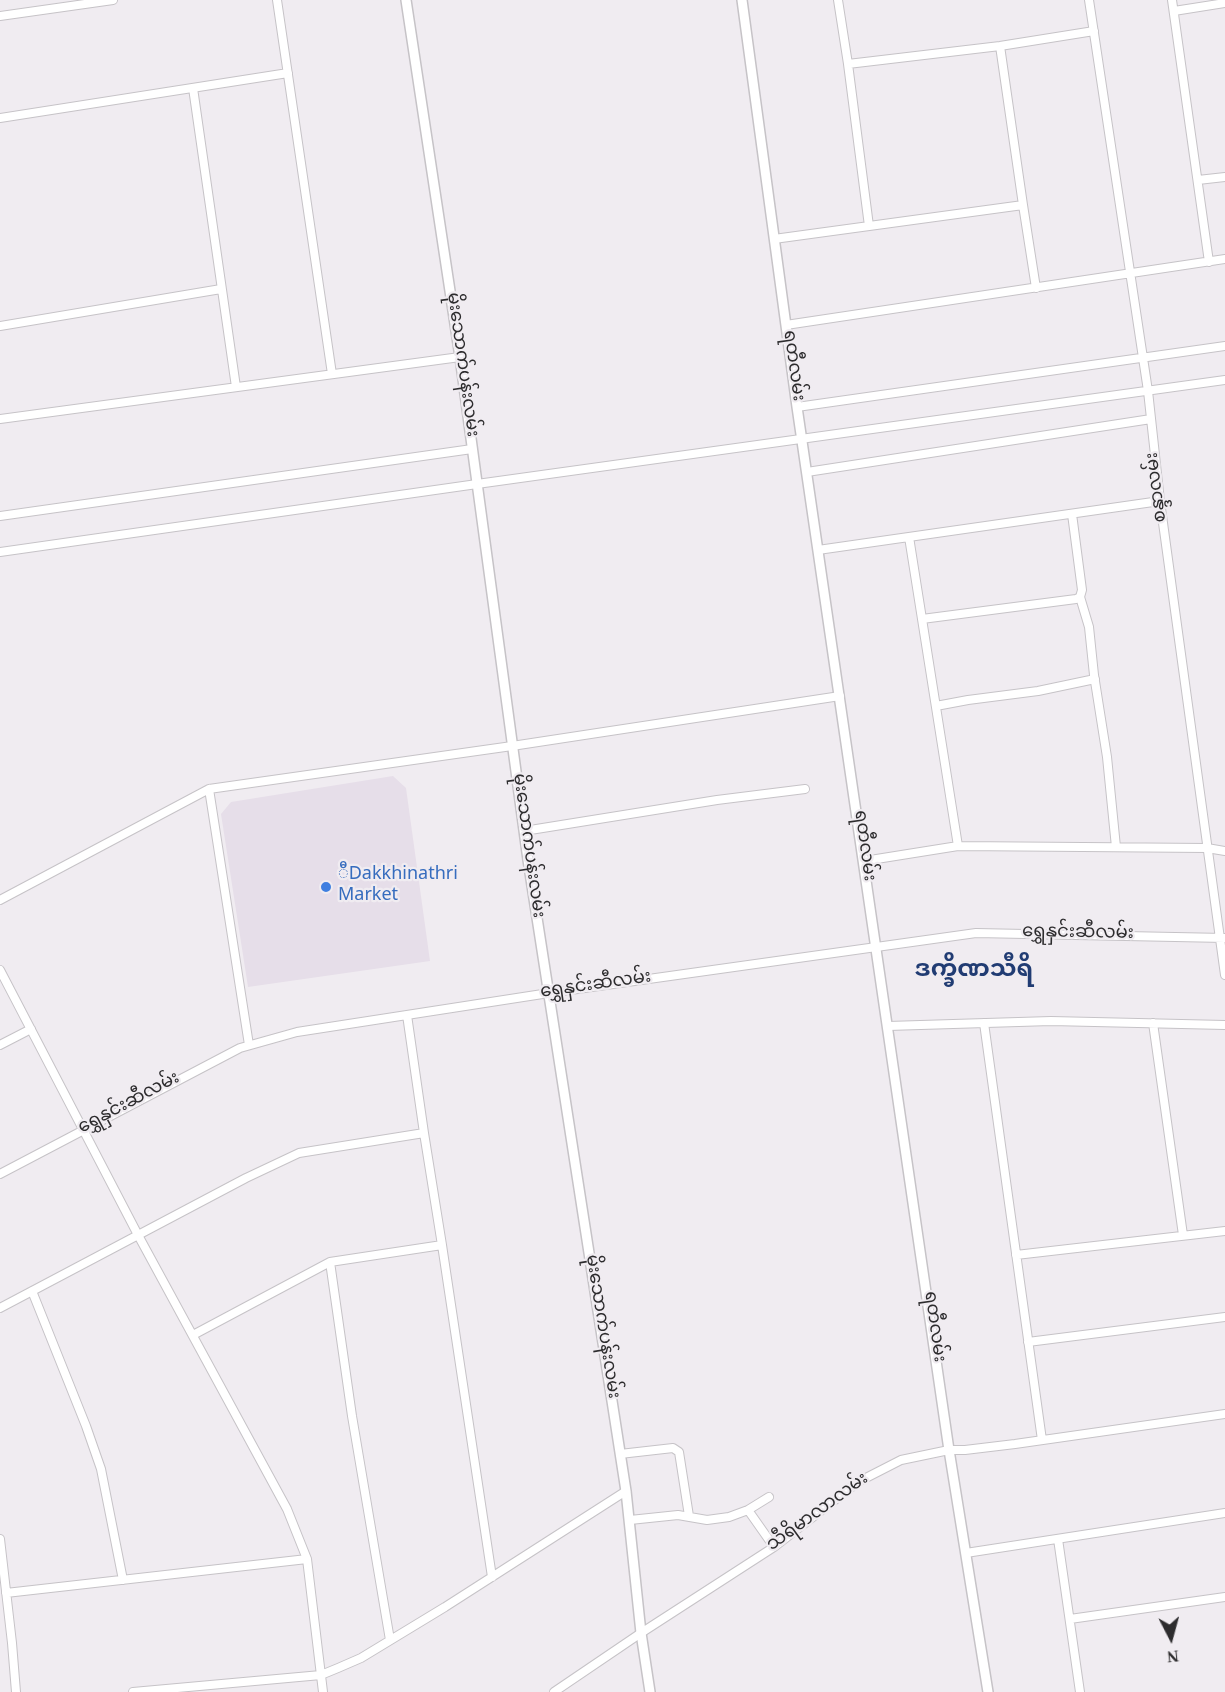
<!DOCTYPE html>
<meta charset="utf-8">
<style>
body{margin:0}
#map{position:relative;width:1225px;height:1692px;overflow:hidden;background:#f0ecf1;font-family:Georgia,serif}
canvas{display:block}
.north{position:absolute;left:1141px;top:1608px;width:60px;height:60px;-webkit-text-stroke:4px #f0ecf1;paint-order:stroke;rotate:174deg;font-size:16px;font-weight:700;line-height:24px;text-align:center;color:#2d2c2e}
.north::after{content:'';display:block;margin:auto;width:21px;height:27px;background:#2d2c2e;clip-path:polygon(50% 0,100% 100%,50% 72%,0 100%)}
</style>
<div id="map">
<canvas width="1225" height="1692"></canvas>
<div class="north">N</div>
</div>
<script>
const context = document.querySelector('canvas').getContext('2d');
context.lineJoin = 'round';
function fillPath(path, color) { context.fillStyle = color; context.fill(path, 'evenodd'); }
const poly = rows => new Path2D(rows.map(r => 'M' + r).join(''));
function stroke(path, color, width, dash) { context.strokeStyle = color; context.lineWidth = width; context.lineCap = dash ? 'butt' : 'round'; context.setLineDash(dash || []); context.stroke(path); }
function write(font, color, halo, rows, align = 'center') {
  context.font = font + ' Georgia,"Noto Sans Myanmar",serif'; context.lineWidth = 4.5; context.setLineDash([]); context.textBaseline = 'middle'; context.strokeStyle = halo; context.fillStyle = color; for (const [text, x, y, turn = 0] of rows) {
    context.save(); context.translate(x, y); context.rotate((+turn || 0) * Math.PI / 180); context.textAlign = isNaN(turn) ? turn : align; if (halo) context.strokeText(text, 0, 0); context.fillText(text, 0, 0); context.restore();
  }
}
fillPath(poly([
 [393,776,406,788,430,961,248,987,221,814,231,802]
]), '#e6dee9');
const minor = poly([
 [277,0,332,374],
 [838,0,848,64,869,226],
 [1089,0,1148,391,1160,501,1225,975],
 [1172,0,1209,262],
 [1174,11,1225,3],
 [0,16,113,0],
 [1000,46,1023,205,1036,288],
 [848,64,1000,46,1094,31],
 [193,88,236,387],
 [0,118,288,73],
 [1198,180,1225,177],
 [774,239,1023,205],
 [786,325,1225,259],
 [0,326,221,289],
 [797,407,1225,346],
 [0,419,460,357],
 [807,472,1151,419],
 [0,516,472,449],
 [909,537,958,846],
 [818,550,1160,501],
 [0,552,477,484,1225,380],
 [1080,597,1089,627,1094,675,1107,757,1116,847],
 [922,619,1076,599,1080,597,1082,590,1072,514],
 [936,706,968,700,1038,691,1095,679],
 [524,831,717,800,805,789],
 [864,861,958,846,1207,848,1225,851],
 [0,900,209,789],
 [0,970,138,1235,287,1509,307,1559,323,1692],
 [407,1015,424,1133,442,1245],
 [984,1023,1042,1440],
 [1153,1023,1183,1235],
 [888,1026,1051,1021,1225,1025],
 [0,1045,31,1029],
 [249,1045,209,789,512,746,840,696],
 [0,1174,240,1048,297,1032,549,993,976,933,1225,938],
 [1016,1255,1225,1231],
 [330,1262,352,1416,390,1640],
 [32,1291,86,1426,101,1469,123,1580],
 [0,1308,246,1178,299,1153,424,1133],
 [193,1335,330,1262,442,1245,492,1577],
 [1028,1342,1225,1317],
 [620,1454,673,1448,679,1452,689,1516],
 [748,1510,774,1547],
 [630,1520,678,1515,707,1520,729,1517,748,1510,769,1497],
 [0,1539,12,1643,16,1692],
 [1058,1539,1080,1692],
 [966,1553,1225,1513],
 [6,1593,307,1559],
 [1070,1619,1225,1597],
 [133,1692,321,1675,338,1668,361,1658,445,1607,626,1491],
 [554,1692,641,1633,774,1547,858,1482,901,1460,949,1450,965,1450,1015,1444,1225,1414]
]);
const tertiary = poly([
 [406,0,460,357,528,860,626,1491,641,1633,650,1692],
 [742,0,797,407,949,1450,988,1692]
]);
stroke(minor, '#c6c3c7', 10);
stroke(tertiary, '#c6c3c7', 12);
stroke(minor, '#fff', 8);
stroke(tertiary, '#fff', 9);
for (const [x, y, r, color] of [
 [326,887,6,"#3f7fe0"]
]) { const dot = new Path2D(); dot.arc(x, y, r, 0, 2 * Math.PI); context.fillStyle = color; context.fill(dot); stroke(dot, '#f0ecf1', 2); }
write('18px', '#2d2c2e', '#f0ecf1', [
 ["မိုးသောက်ပန်းလမ်း",460,365,82],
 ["ရတီလမ်း",791,366,82],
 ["စန္ဒာလမ်း",1159,487,-97],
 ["မိုးသောက်ပန်းလမ်း",526,846,82],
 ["ရတီလမ်း",862,846,82],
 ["ရွှေနှင်းဆီလမ်း",1078,935,1],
 ["ရွှေနှင်းဆီလမ်း",596,987,-8],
 ["ရွှေနှင်းဆီလမ်း",130,1105,-28],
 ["မိုးသောက်ပန်းလမ်း",600,1327,81],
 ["ရတီလမ်း",932,1327,82],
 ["သီရိမာလာလမ်း",819,1514,-36]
]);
write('18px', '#366cbe', '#f0ecf1', [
 ["ီDakkhinathri",338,877],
 ["Market",338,898]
], 'left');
write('bold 24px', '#213c73', '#f0ecf1', [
 ["ဒက္ခိဏသီရိ",974,973]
]);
</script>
